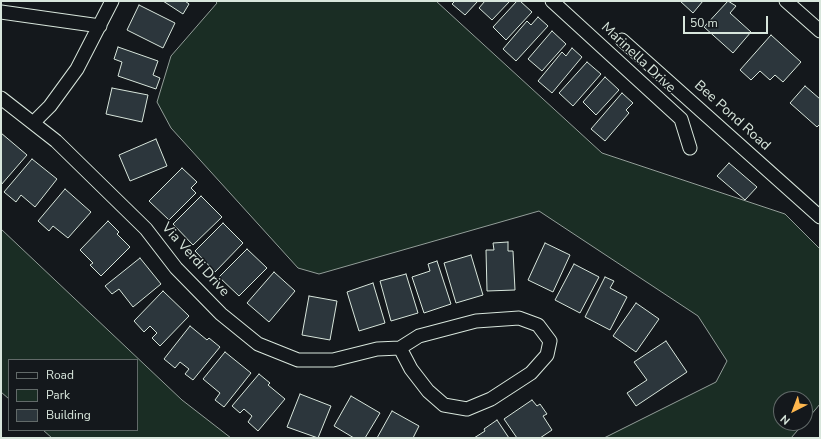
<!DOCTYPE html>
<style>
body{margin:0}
#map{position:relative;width:821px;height:439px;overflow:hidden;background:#14181c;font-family:"Nunito Sans",sans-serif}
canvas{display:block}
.frame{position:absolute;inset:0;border:2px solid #d8e6dc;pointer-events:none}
.legend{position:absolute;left:8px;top:359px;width:130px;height:72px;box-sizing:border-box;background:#14181c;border:1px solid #626a69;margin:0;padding:5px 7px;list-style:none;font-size:12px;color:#d8e6dc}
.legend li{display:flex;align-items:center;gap:8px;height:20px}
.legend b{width:20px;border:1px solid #626a69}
.north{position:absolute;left:773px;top:391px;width:40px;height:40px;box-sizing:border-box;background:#14181c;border:1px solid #626a69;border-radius:50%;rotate:222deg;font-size:11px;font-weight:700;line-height:16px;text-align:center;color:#d8e6dc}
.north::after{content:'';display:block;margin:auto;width:14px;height:18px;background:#ffb74d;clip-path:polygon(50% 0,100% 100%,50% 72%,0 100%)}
.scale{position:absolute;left:683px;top:16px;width:85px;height:18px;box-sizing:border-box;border:2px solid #d8e6dc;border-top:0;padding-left:5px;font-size:12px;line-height:14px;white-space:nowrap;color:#d8e6dc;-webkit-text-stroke:3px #14181c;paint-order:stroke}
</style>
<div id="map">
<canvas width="821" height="439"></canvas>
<div class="frame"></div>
<ul class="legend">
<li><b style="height:5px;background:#14181c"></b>Road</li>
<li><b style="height:11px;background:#1a2d24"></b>Park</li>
<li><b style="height:11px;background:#2c363c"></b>Building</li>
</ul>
<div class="north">N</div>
<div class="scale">50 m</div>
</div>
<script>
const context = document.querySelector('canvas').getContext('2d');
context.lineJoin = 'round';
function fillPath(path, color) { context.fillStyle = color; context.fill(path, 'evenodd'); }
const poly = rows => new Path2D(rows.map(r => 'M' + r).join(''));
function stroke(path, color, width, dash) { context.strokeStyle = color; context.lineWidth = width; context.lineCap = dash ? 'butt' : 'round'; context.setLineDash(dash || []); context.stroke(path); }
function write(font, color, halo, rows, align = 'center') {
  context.font = font + ' "Nunito Sans",sans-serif'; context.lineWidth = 3; context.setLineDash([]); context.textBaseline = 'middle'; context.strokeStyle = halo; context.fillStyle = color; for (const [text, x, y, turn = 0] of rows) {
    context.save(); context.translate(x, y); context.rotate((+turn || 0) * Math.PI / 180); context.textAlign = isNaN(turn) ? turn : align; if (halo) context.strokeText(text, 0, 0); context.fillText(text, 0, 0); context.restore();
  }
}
const green = poly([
 [215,1,436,1,602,153,785,214,820,249,820,404,805,422,805,399,781,399,781,423,804,423,791,438,604,438,716,382,727,361,698,316,539,211,319,274,298,268,171,128,157,102,171,56,217,3,215,1],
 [1,229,182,400,231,438,52,438,43,430,137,430,137,360,9,360,9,399,1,392,1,229]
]);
fillPath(green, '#1a2d24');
stroke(green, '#939e99', 1);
const building = poly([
 [163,1,185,1,189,4,183,14,163,1],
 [455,1,478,1,465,15,452,4,455,1],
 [485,1,510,1,492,20,479,8,485,1],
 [517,1,520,1,532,12,506,40,493,27,517,1],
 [680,1,703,1,693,13,680,1],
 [728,1,736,6,730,13,751,32,733,53,704,27,728,1],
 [139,5,175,23,163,48,127,30,139,5],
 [538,17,548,26,516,61,503,49,527,21,531,25,538,17],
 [552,31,566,44,542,71,528,59,552,31],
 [771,35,801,62,783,82,775,75,770,80,760,71,751,80,740,70,771,35],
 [118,47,158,61,153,75,160,78,156,89,118,76,122,62,114,59,118,47],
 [572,48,582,57,552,93,538,81,562,52,566,56,572,48],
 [587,62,601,74,573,106,559,93,587,62],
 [605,77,619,90,596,115,583,102,605,77],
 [805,86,820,99,820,124,817,127,790,103,805,86],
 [112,88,148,95,142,122,106,114,112,88],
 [622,93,633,103,626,110,629,113,605,141,591,129,622,93],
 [1,133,27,155,1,185,1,133],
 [156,139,167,166,130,181,119,155,156,139],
 [32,159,57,179,35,207,21,195,16,202,4,192,32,159],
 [729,163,757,187,745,200,717,176,729,163],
 [182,168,197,182,191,188,196,193,169,220,149,201,182,168],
 [65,189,91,212,68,238,53,226,49,231,38,221,65,189],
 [201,196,222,217,193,245,173,224,201,196],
 [108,221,119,232,117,234,130,247,101,276,90,265,93,263,80,250,108,221],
 [223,223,243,243,215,272,195,251,223,223],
 [508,242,508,251,513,251,515,290,487,291,486,250,494,250,493,243,508,242],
 [545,243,570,255,553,292,528,280,545,243],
 [247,249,267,268,239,296,219,277,247,249],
 [471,255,483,295,456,303,444,263,471,255],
 [140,258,161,284,133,307,119,289,112,294,105,286,140,258],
 [437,261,451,304,424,313,412,277,430,271,428,264,437,261],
 [574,264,599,277,580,313,555,300,574,264],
 [274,272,295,291,269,322,247,303,274,272],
 [406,274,418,313,391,321,380,281,406,274],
 [605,277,614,281,610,288,627,297,610,330,585,317,605,277],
 [373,283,385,323,359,331,347,292,373,283],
 [163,291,189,316,160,346,152,338,157,333,150,326,144,332,134,321,163,291],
 [309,296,337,301,330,340,302,335,309,296],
 [636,303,659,319,636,352,613,336,636,303],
 [190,326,207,340,209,338,220,347,193,380,185,374,189,369,180,362,175,368,164,359,190,326],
 [666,341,687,372,636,406,627,393,647,380,634,362,666,341],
 [225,352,251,373,224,407,215,400,220,393,203,379,225,352],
 [259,374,270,383,268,385,285,399,258,431,248,422,252,416,244,409,240,413,232,406,259,374],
 [300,394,331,406,318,438,287,427,300,394],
 [351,396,380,413,365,438,354,438,334,426,351,396],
 [532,400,537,406,540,404,547,414,543,416,552,430,540,438,517,438,504,419,532,400],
 [392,411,419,426,413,438,377,438,392,411],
 [497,420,509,438,474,438,485,431,484,429,497,420]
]);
fillPath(building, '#2c363c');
stroke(building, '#d8e6dc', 1);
const minor = poly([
 [552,1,681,119,690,148],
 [786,1,820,31],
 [1,12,100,26],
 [622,40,820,217],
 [1,98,56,141,146,229,176,268,221,314,258,344,298,360,333,360,377,349,400,348,419,336,476,321,519,318,538,325,550,341,547,355,531,373,491,399,467,409,444,405,428,391,411,369,400,348],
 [33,123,50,106,77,69,112,1]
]);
stroke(minor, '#d8e6dc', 15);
stroke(minor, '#14181c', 13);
write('14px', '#d8e6dc', '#14181c', [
 ["Marinella Drive",638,58,43],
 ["Bee Pond Road",732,116,42],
 ["Via Verdi Drive",195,260,48]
]);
</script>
